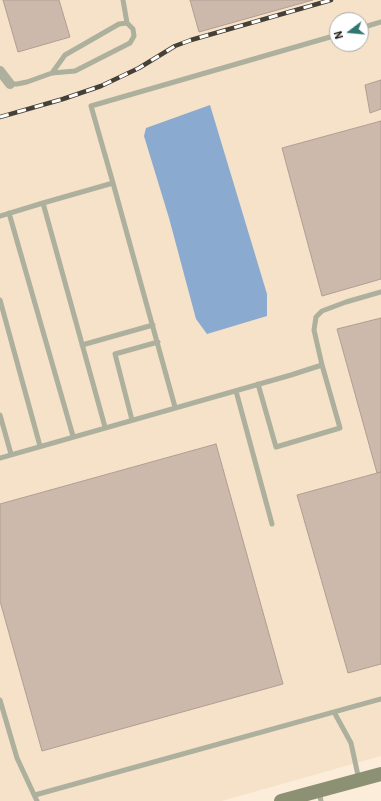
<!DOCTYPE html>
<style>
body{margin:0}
#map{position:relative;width:381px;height:801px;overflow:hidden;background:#fceddb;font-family:"IBM Plex Sans",sans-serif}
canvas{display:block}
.north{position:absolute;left:329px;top:12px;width:40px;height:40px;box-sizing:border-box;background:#fff;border:1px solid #aaa8a5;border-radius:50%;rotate:254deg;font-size:11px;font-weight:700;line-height:16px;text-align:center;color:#2a251e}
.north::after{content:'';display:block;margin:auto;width:14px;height:18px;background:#2f7771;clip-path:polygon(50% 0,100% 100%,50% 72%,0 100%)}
</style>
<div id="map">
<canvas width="381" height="801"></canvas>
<div class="north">N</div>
</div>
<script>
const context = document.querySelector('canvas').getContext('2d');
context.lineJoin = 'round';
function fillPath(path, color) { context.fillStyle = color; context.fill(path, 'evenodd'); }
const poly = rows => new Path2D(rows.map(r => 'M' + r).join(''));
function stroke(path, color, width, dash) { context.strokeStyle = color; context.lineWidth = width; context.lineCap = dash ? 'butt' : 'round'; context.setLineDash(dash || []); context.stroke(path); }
fillPath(poly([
 [0,0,381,0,381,756,222,801,0,801],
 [337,20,361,20,361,44,337,44]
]), '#f6e2c9');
fillPath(poly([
 [210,105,267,294,267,316,207,334,196,319,169,218,144,136,146,128]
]), '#8aaacf');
const building = poly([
 [3,0,59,0,70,37,18,52,3,0],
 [190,0,313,0,199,32,190,0],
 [381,80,381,109,370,113,365,85,381,80],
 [381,121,381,279,322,296,282,148,381,121],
 [381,318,381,472,377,473,337,329,381,318],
 [216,444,283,684,42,751,0,601,0,504,216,444],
 [381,472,381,664,348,673,297,495,381,472]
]);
fillPath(building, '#cdb8ac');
stroke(building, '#b29e92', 1);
stroke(poly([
 [123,0,127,23],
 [361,28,381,22],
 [10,84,17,84,27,82,52,73,75,71,130,43,134,36,133,29,127,23,119,24,65,55,52,73],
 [113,183,175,407],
 [43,203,113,183,91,106,337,35],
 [9,213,73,436],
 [0,216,43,203,105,427],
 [0,300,40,446],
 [82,345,153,325],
 [258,384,276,447,340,428,322,365],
 [236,391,272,524],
 [0,415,11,454],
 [132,420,115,354,158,342],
 [0,458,291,375,322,365,314,330,316,317,322,311,346,302,381,292],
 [0,700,17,758,37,801],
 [334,712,351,743,359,780],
 [319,792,321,801],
 [35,795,381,699]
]), '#acb09c', 5);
stroke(poly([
 [0,71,10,84]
]), '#acb09c', 10);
stroke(poly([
 [281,801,381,774]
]), '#8c9173', 14);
const rail = poly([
 [0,117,63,99,101,86,139,68,175,46,191,40,331,0]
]);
stroke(rail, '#464037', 4.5);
stroke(rail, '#fff', 3, [9]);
</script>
